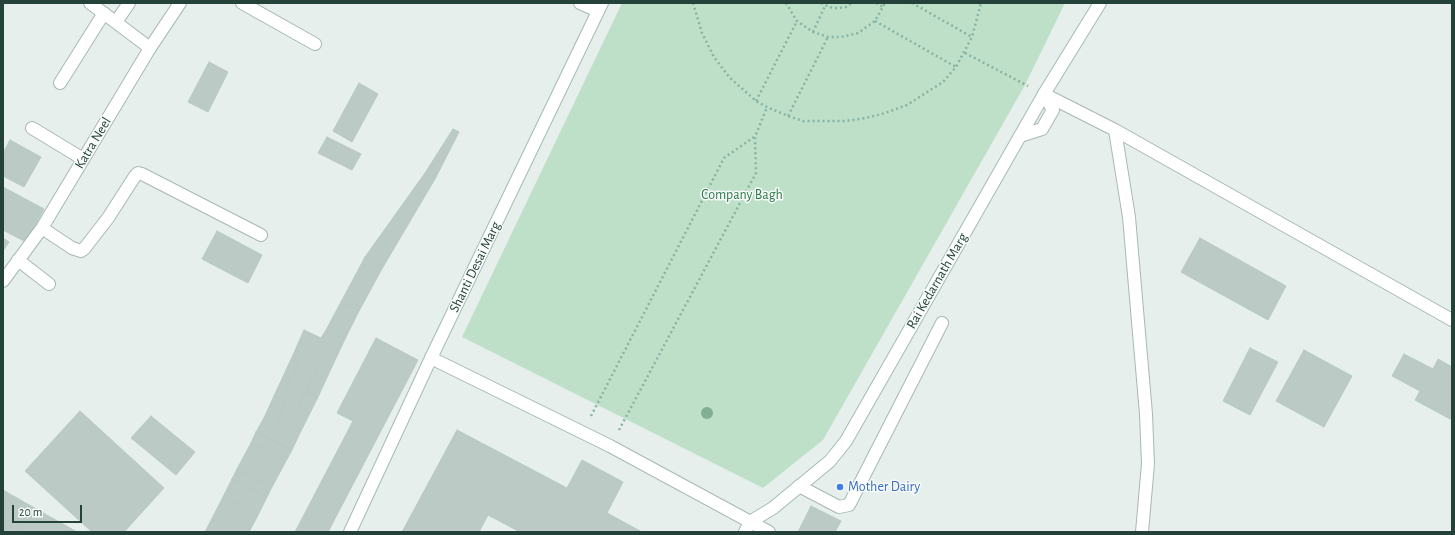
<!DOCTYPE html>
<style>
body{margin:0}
#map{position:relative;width:1455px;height:535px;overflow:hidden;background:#e6efeb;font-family:"Alegreya Sans",sans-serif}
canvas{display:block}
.frame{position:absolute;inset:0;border:4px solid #24423a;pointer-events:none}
.scale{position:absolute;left:12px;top:505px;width:70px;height:18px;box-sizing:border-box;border:2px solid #24423a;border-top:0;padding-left:5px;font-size:12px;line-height:14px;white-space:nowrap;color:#24423a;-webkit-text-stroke:3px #f7fbf9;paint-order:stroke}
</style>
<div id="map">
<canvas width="1455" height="535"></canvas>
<div class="frame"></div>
<div class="scale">20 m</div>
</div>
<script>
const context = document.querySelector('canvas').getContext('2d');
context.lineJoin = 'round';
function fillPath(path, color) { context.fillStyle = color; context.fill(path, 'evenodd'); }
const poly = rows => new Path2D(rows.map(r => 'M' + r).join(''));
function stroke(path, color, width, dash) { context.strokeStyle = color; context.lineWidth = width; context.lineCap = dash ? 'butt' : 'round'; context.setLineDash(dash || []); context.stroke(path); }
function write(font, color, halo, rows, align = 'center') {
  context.font = font + ' "Alegreya Sans",sans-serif'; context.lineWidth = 3; context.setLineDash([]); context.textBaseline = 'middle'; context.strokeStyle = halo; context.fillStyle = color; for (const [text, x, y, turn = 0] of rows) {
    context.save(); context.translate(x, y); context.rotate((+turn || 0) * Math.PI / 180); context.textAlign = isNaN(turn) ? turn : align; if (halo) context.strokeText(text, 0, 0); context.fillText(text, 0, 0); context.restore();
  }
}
fillPath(poly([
 [622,3,1065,3,1025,85,823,440,763,488,462,337]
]), '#bfe0c8');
const building = poly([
 [209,62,228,72,208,112,188,102,209,62],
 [359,83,378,94,352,142,333,131,359,83],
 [453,129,459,132,435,179,425,173,453,129],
 [327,137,361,154,352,170,318,153,327,137],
 [10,140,41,157,24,187,3,176,3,153,10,140],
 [425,173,435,179,383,267,365,257,425,173],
 [3,187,44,209,26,242,3,230,3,187],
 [217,231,262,255,248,283,202,259,217,231],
 [3,238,9,242,3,251,3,238],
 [1200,238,1286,286,1268,320,1181,272,1200,238],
 [365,257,383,267,359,311,341,302,365,257],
 [341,302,359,311,345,339,326,330,341,302],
 [304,330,321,338,326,330,345,339,329,373,293,355,304,330],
 [376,338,418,360,328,532,295,532,353,421,337,413,376,338],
 [1250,348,1278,362,1250,415,1223,401,1250,348],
 [1304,350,1352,376,1324,427,1276,401,1304,350],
 [1404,354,1433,369,1438,359,1452,367,1452,420,1415,400,1420,391,1392,376,1404,354],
 [293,355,300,358,281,399,274,396,293,355],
 [300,358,318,367,298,407,281,399,300,358],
 [318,367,329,373,318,397,306,391,318,367],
 [306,391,318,397,310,413,298,407,306,391],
 [274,396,286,402,276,423,264,418,274,396],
 [286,402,310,413,299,435,276,423,286,402],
 [80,411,164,488,124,532,92,532,25,471,80,411],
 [151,416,195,452,176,475,131,438,151,416],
 [264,418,299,435,292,450,256,432,264,418],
 [457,430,567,488,582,460,623,482,607,513,642,532,520,532,488,515,479,532,402,532,457,430],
 [256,432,292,450,286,461,251,443,256,432],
 [251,443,286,461,272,487,237,469,251,443],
 [237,469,272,487,267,497,232,479,237,469],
 [232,479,267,497,258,515,223,497,232,479],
 [3,490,31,506,17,532,3,532,3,490],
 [223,497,258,515,249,532,205,532,223,497],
 [31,506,77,532,17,532,31,506],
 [811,506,841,521,835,532,798,532,811,506]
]);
fillPath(building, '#bbcac4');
stroke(building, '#b8c9c2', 1);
const lane = poly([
 [90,3,150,48],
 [242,3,315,44],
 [116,22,129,3],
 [60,83,104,13],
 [32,128,83,159],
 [1020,136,1042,129,1053,110,1044,94],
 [18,260,49,284],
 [431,358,610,446,769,532]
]);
const street = poly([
 [580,3,598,11],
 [1044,94,1115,130,1452,320],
 [1115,130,1129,217,1146,414,1148,464,1142,532],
 [42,228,72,248,81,251,84,249,108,218,135,176,138,173,142,174,261,235],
 [3,281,42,228,150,48,180,3],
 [799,486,839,507,849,505,942,323]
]);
const secondary = poly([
 [350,532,431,358,602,3],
 [745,532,750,522,773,508,830,461,846,441,1044,94,1100,3]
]);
stroke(lane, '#a8b8b2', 14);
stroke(street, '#a8b8b2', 14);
stroke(secondary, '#a4bbb3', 14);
stroke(poly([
 [693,3,702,33,714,57,730,78,756,101,767,107,788,116,803,121,845,121,866,118,885,113,907,105,943,82,956,67,972,37,981,3],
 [786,3,797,21,813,32,828,37,841,37,858,33,875,21,885,3],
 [821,3,832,8,839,8,846,7,852,3],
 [876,3,883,7],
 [912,3,972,37],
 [875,21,956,67],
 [813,32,825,6],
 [965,53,1028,86],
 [756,101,797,21],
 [788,116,828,37],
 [591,416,724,158,754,137],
 [619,430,756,173,755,137,767,107]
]), '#86b3a5', 2.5, [2, 3]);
stroke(lane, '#fff', 12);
stroke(street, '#fff', 12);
stroke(secondary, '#fff', 12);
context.fillStyle = '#80af93';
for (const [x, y] of [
 [707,413]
]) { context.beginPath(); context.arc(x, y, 6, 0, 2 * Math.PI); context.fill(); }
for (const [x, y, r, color] of [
 [840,487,4,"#3f7fe0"]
]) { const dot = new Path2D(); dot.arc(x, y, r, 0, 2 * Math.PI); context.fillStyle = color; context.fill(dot); stroke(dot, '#f7fbf9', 1.5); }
write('14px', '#24423a', '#f7fbf9', [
 ["Katra Neel",93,143,-59],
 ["Shanti Desai Marg",475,267,-64],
 ["Rai Kedarnath Marg",937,281,-60]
]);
write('14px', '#2d7a4b', '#f7fbf9', [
 ["Company Bagh",742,195]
]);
write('14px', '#366cbe', '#f7fbf9', [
 ["Mother Dairy",848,487]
], 'left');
</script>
